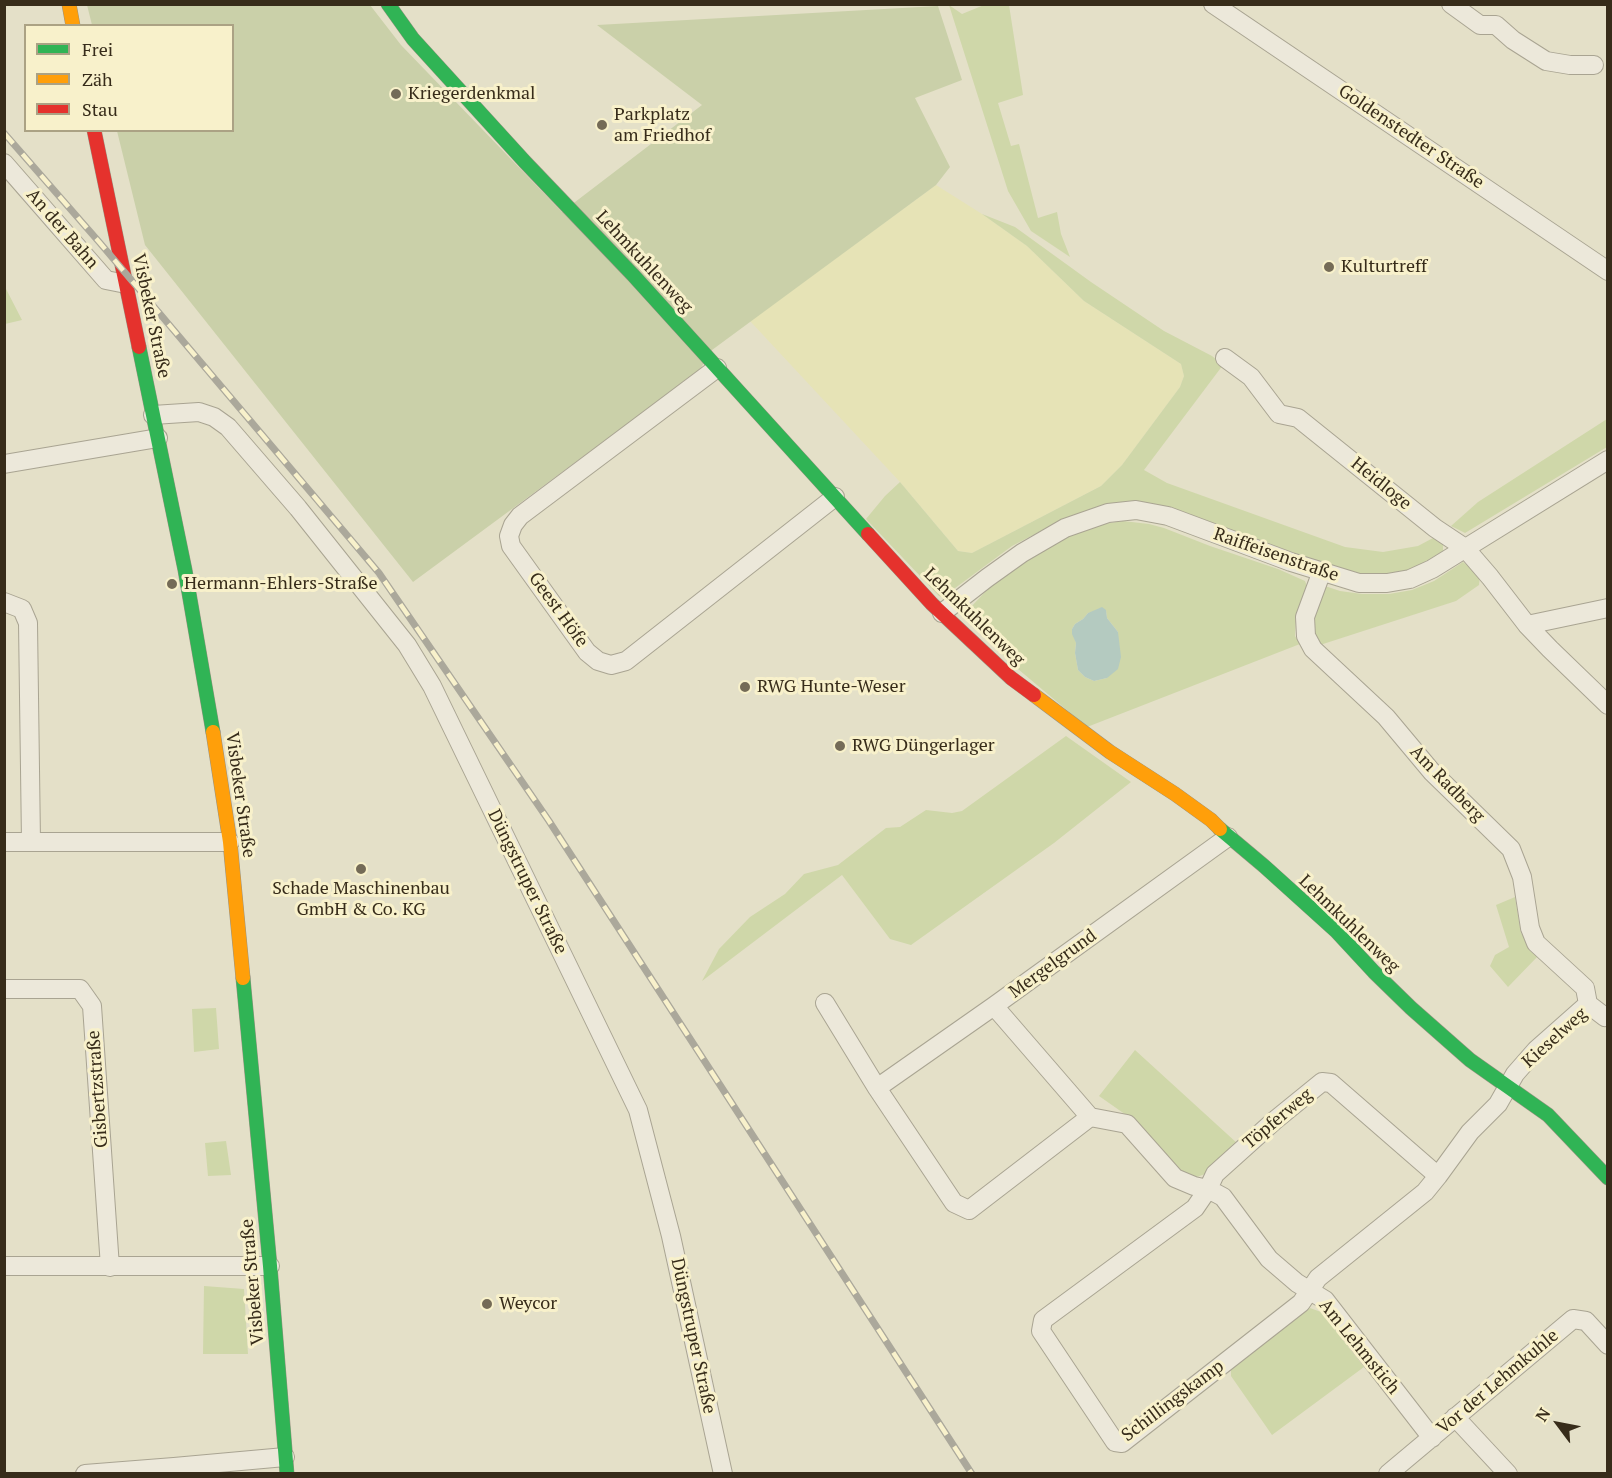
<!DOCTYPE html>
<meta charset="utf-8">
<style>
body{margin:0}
#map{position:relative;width:1612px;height:1478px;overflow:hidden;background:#e4e0c8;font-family:"PT Serif",serif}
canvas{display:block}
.frame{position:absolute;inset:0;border:6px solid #372c1a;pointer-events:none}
.legend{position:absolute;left:24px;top:24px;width:210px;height:108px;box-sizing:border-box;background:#f8f1cb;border:2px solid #aba284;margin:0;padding:8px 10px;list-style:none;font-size:18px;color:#372c1a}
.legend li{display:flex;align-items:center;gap:12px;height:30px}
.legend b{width:30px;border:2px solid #aba284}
.north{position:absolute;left:1528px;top:1394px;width:60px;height:60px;-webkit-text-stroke:4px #f8f1cb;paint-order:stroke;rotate:302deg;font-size:16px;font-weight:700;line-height:24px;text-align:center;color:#372c1a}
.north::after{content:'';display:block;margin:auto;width:21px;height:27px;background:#372c1a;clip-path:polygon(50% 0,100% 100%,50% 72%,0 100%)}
</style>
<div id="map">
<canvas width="1612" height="1478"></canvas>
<div class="frame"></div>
<ul class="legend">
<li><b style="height:8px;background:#30b455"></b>Frei</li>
<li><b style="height:8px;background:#ff9f0a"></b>Zäh</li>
<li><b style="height:8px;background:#e5322d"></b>Stau</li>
</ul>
<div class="north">N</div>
</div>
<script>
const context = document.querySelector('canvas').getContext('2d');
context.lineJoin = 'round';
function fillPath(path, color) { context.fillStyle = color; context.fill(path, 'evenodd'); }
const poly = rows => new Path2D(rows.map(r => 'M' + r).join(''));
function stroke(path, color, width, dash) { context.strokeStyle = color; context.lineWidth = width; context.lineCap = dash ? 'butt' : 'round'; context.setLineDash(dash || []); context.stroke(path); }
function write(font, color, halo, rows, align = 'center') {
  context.font = font + ' "PT Serif",serif'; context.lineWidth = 6; context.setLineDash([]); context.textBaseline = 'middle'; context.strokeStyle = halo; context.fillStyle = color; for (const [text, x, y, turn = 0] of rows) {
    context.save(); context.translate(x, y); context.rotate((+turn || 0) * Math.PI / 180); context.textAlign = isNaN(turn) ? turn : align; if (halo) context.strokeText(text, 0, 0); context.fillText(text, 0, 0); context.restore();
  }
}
fillPath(poly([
 [936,185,982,214,1027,246,1084,301,1181,364,1184,376,1180,387,1122,465,1101,486,972,553,958,551,900,482,750,321]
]), '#e6e3b6');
fillPath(poly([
 [949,5,962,14,984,5,1009,5,1023,95,998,103,1011,146,1019,144,1038,218,1057,212,1061,234,1070,257,1031,231,1008,191],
 [982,214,1015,227,1091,282,1164,331,1212,356,1223,365,1144,470,1167,483,1345,547,1383,552,1418,546,1433,538,1443,541,1443,551,1413,569,1387,575,1368,575,1351,572,1229,531,1183,512,1155,504,1060,521,1012,546,943,597,939,596,866,519,885,496,900,482,958,551,972,553,1101,486,1122,465,1180,387,1184,376,1181,364,1084,301,1027,246],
 [5,287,22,320,5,324],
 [1607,419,1607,447,1465,533,1451,526,1478,502],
 [1123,521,1149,524,1164,528,1210,546,1278,569,1305,581,1307,586,1296,615,1295,636,1300,644,1087,727,1012,664,969,621,967,614,970,608,1000,576,1067,535,1091,526],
 [1106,610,1107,618,1118,632,1107,678,1094,681,1085,677,1078,670,1075,653,1076,643,1072,629,1075,624,1083,619,1088,613],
 [1463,562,1480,576,1479,585,1456,601,1320,645,1314,638,1310,620,1325,586,1340,591,1362,594,1389,594,1412,590,1434,581],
 [1066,736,1131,782,1054,843,911,945,890,939,842,875,702,981,719,949,750,917,785,894,804,874,838,865,886,828,900,827,926,810,952,813,962,811],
 [1515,897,1521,933,1540,954,1508,987,1490,966,1495,955,1509,947,1496,905],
 [216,1008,219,1049,194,1052,192,1009],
 [1135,1050,1238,1144,1205,1174,1197,1177,1185,1175,1176,1170,1129,1117,1099,1096],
 [226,1141,231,1175,208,1176,205,1143],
 [204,1286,244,1289,248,1354,203,1354],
 [1310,1308,1321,1312,1364,1367,1272,1435,1231,1376,1231,1370]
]), '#cfd7a9');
fillPath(poly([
 [87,5,370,5,401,45,562,212,702,105,597,25,938,6,962,80,915,98,950,167,936,185,712,350,699,371,413,582,145,245,117,131,232,130,232,26,92,25]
]), '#cad0a9');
fillPath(poly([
 [1102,607,1106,610,1107,618,1118,632,1121,657,1118,669,1107,678,1094,681,1085,677,1078,670,1075,653,1076,643,1072,634,1072,629,1075,624,1083,619,1088,613]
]), '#b4cac0');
const street = poly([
 [1213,4,1608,271],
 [1451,4,1480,25,1496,25,1513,40,1546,61,1570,65,1594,65],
 [4,163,106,280,126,284],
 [1225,358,1251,377,1279,414,1298,418,1435,528,1465,548,1490,577,1527,625,1550,649,1608,705],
 [717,368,520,516,513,525,509,536,511,546,587,652,598,661,611,665,626,661,835,497],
 [153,415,199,412,214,417,228,427,298,508,407,645,432,686,638,1110,671,1236,723,1474],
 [4,464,158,438],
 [1322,571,1305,617,1306,636,1313,649,1386,717,1432,772,1511,849,1522,877,1530,928,1536,943,1585,988,1588,1004],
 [4,602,22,609,28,623,31,842],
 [942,613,987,578,1022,553,1065,528,1108,513,1136,510,1168,516,1291,562,1359,583,1387,583,1410,579,1432,569,1608,460],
 [1527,625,1608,608],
 [4,842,230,842],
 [4,989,80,989,92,1006,110,1267],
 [825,1003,877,1088,954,1203,969,1210,1090,1117],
 [994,1006,1090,1117,1127,1124,1175,1178,1194,1186,1208,1189,1223,1197,1269,1259,1297,1283,1325,1300,1432,1438],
 [877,1088,994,1006,1228,837],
 [1438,1176,1331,1083,1322,1082,1274,1121,1215,1174,1208,1189,1195,1208,1043,1320,1041,1331,1115,1442,1122,1443,1301,1303,1318,1278,1425,1192,1438,1176,1470,1132,1498,1104,1515,1074,1536,1050,1588,1004,1605,1017,1608,1015],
 [4,1266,270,1266],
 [1455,1417,1508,1474],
 [85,1474,174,1467,285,1457],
 [1388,1474,1573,1319,1586,1321,1608,1345]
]);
const fast = poly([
 [388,4,413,39,525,162,633,275,868,534],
 [139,347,185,570,213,732],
 [1220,829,1264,866,1336,931,1374,972,1411,1008,1470,1060,1548,1115,1608,1178],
 [243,978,270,1266,287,1474]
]);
const slow = poly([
 [69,4,73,26],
 [1034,695,1110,752,1175,794,1211,820,1220,829],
 [213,732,230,842,243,978]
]);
const jam = poly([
 [94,130,139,347],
 [868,534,932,604,1011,678,1034,695]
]);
stroke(street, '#a9a492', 20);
stroke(fast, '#989282', 15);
stroke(slow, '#989282', 15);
stroke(jam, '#989282', 15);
stroke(street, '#ece8da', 18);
stroke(fast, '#30b455', 14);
stroke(slow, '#ff9f0a', 14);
stroke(jam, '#e5322d', 14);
const rail = poly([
 [4,133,100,243,379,573,549,821,972,1474]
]);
stroke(rail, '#aba89b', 7);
stroke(rail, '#f8f1cb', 4.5, [14]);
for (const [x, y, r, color] of [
 [396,94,6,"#746b57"],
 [602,125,6,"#746b57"],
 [1329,267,6,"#746b57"],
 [172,584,6,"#746b57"],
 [745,687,6,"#746b57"],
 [840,746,6,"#746b57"],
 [361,869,6,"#746b57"],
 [487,1304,6,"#746b57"]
]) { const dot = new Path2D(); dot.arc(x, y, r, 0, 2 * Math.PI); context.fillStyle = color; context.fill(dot); stroke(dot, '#f8f1cb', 2); }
write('18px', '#372c1a', '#f8f1cb', [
 ["Kriegerdenkmal",408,94],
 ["Parkplatz",614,115],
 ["am Friedhof",614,136],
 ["Kulturtreff",1341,267],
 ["Hermann-Ehlers-Straße",184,584],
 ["RWG Hunte-Weser",757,687],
 ["RWG Düngerlager",852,746],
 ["Schade Maschinenbau",361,889,"center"],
 ["GmbH & Co. KG",361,910,"center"],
 ["Weycor",499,1304]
], 'left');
write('18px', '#372c1a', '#f8f1cb', [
 ["Goldenstedter Straße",1411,137,34],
 ["An der Bahn",62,229,49],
 ["Lehmkuhlenweg",644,262,47],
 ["Visbeker Straße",151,316,78],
 ["Heidloge",1381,484,39],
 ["Raiffeisenstraße",1276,555,19],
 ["Geest Höfe",558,610,54],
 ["Lehmkuhlenweg",974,617,44],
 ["Am Radberg",1447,784,46],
 ["Visbeker Straße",240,795,82],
 ["Düngstruper Straße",527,882,64],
 ["Lehmkuhlenweg",1349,924,44],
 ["Mergelgrund",1053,964,-36],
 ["Kieselweg",1555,1038,-42],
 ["Gisbertzstraße",98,1089,-94],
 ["Töpferweg",1278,1119,-40],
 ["Visbeker Straße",253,1282,-95],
 ["Düngstruper Straße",693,1336,78],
 ["Am Lehmstich",1359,1347,51],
 ["Vor der Lehmkuhle",1498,1382,-40],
 ["Schillingskamp",1173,1401,-37]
]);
</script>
